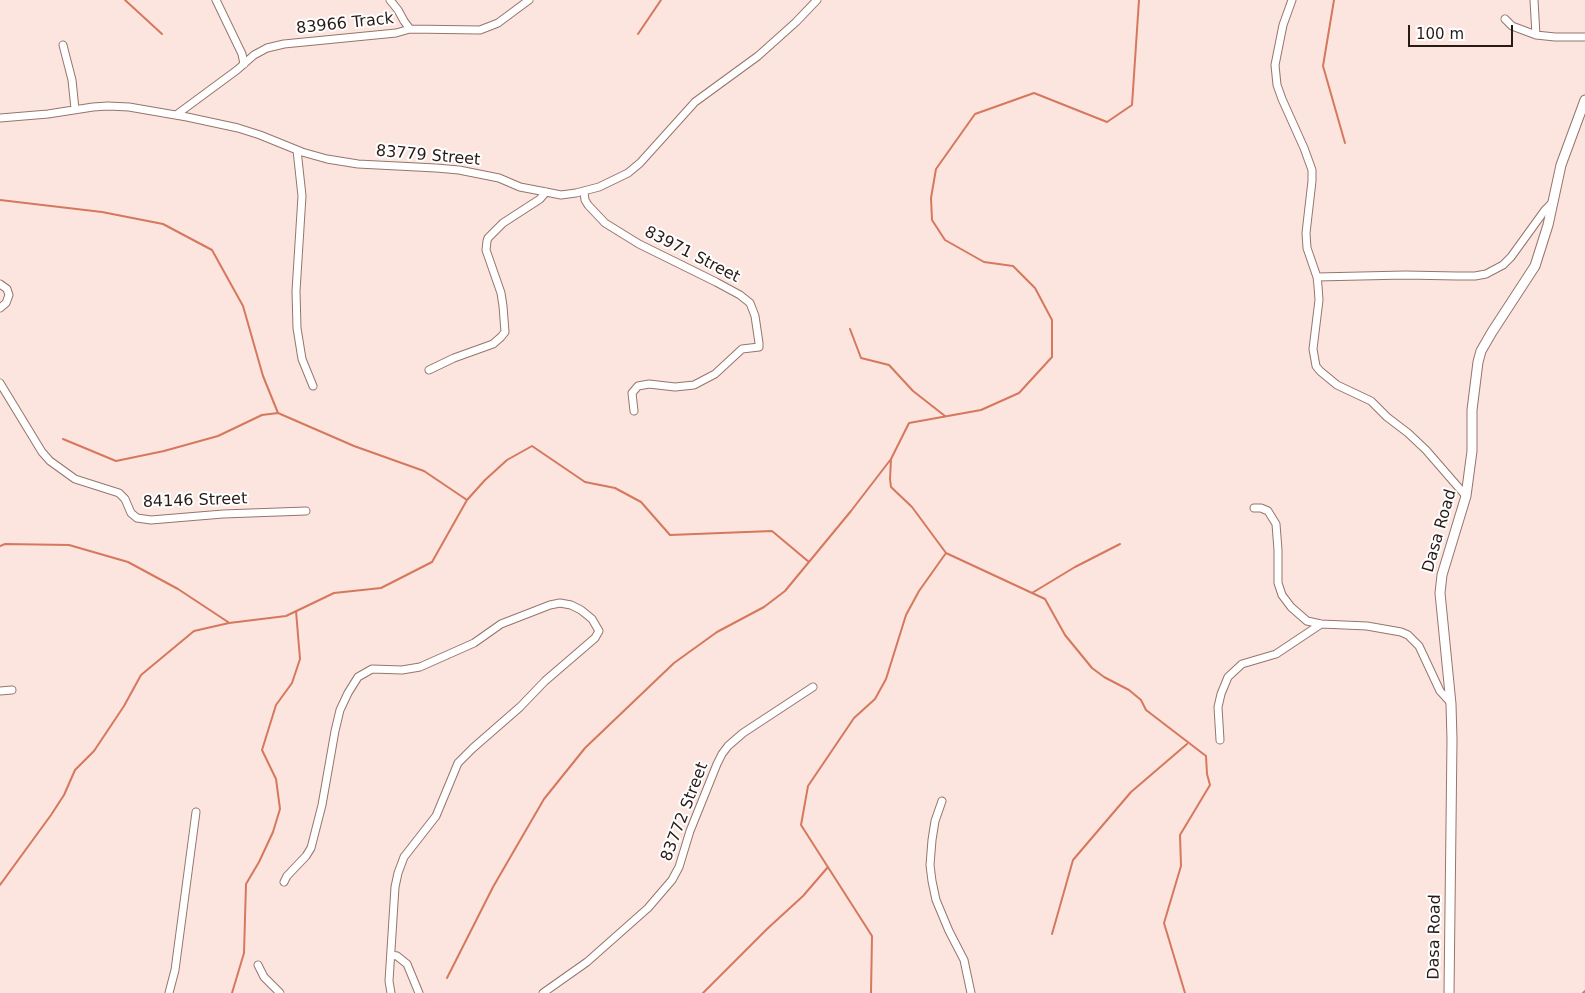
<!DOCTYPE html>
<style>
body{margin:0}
#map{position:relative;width:1585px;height:993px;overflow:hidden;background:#fce5de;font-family:"DejaVu Sans",sans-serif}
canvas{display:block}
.scale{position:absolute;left:1408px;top:25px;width:105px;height:22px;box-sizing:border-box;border:2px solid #281b17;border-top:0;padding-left:6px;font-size:15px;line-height:18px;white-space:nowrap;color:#281b17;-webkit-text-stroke:4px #fff;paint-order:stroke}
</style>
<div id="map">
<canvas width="1585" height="993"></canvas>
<div class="scale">100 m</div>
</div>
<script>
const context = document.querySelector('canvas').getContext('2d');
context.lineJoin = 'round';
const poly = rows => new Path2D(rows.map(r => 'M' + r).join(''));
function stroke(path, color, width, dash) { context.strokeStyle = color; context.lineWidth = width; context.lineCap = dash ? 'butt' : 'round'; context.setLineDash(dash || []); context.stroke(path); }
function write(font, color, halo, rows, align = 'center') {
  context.font = font + ' "DejaVu Sans",sans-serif'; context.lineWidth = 4; context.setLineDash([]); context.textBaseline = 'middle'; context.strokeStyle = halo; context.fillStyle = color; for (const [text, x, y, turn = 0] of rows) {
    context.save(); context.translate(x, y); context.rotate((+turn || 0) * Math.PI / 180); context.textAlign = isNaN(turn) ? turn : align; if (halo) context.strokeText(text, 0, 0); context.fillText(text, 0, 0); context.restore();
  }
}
stroke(poly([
 [125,0,162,34],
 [1139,0,1132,105,1107,122,1034,93,975,114,936,169,931,198,932,220,945,240,984,262,1013,266,1035,288,1052,320,1052,357,1019,393,981,410,909,423,891,459,890,479,891,487,912,507,946,553,1045,599,1065,635,1092,668,1104,677,1129,690,1141,700,1146,710,1206,756,1207,774,1210,785,1180,835,1181,866,1164,923,1185,993],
 [1334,0,1323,66,1345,143],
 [638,34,661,0],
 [0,200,102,212,163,224,212,250,243,306,263,376,278,413,354,446,424,471,467,500],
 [850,329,861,358,889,365,913,391,945,416],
 [63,439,116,461,164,451,218,436,262,415,278,413],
 [0,546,5,544,69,545,128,562,178,589,228,622],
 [1032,593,1075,567,1120,544],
 [0,885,51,815,64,795,75,770,94,751,124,706,141,675,194,631,229,623,286,616,334,593,381,588,432,562,467,500,485,480,507,460,532,446,585,482,615,488,641,502,670,535,772,531,809,562],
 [1052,934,1073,860,1131,792,1187,744],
 [447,978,493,887,544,799,585,748,674,663,717,632,764,607,785,591,851,511,891,459],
 [232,993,244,953,246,884,259,862,273,832,280,809,276,779,262,750,276,705,292,683,300,659,296,611],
 [703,993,767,929,803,896,828,867],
 [871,993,872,936,801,825,808,786,854,718,875,699,886,679,906,615,919,591,946,553],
 [1583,993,1585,991]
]), '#d5785d', 2);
const minor = poly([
 [216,0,242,54,244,64],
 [390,0,398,10,404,21,410,29],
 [1292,0,1283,25,1275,65,1277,85,1282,99,1304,148,1312,170,1312,181,1306,233,1307,248,1317,277,1318,286,1319,300,1313,349,1316,366,1320,371,1337,385,1371,401,1387,417,1408,433,1426,450,1466,496],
 [1534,0,1536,35,1555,37,1585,37],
 [1505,19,1512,26,1536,35],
 [63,45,72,80,75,109],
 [176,115,237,70,254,55,267,48,284,44,396,33,410,29,480,30,498,23,529,0],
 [0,118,48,114,93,107,108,106,129,107,187,117,238,128,260,135,302,152,327,159,358,164,436,168,459,170,499,178,520,187,546,192,561,195,576,193,599,187,628,173,640,163,695,102,758,56,796,22,817,0],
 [297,150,302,196,296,291,297,328,302,359,313,386],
 [584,192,585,200,588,205,605,223,639,244,716,282,740,295,750,303,755,316,759,343,759,347,742,349,715,374,694,385,675,387,649,384,638,386,632,393,634,411],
 [1317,277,1405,275,1457,276,1475,276,1486,274,1503,265,1511,257,1545,210,1553,202],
 [0,284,7,289,9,295,6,303,0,308],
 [429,370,454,358,493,344,501,337,505,332,503,306,501,293,486,250,487,241,488,238,503,223,540,199,546,192],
 [0,383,42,452,50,461,75,479,119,493,125,499,131,513,137,518,151,520,223,514,306,511],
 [1254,508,1261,508,1268,511,1276,524,1278,550,1278,583,1282,595,1291,607,1307,621,1321,624,1367,626,1401,632,1408,635,1419,646,1440,691,1451,703],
 [0,691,12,690],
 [1220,740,1218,707,1221,694,1228,677,1242,664,1276,654,1321,624],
 [942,801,935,821,932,840,930,865,932,881,936,900,949,931,964,960,971,993],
 [284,882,287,876,306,856,311,848,322,805,335,731,340,710,348,693,358,677,372,669,402,670,420,667,474,643,501,624,550,605,560,603,571,605,581,610,592,619,599,631,595,638,545,681,520,707,473,748,458,763,436,816,404,857,398,873,395,887,389,981,391,993],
 [391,955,397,956,407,964,419,993],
 [258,965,264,977,280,993],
 [169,993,175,970,196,812],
 [543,993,587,962,648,908,672,880,679,867,690,831,717,764,722,754,728,746,743,733,813,687]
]);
const tertiary = poly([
 [1449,993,1452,740,1451,704,1440,593,1442,575,1466,496,1472,451,1472,410,1478,362,1481,351,1492,332,1535,266,1548,225,1561,165,1585,100]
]);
stroke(minor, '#96756b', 9);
stroke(tertiary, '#96756b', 11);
stroke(minor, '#fff', 7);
stroke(tertiary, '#fff', 9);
write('16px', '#281b17', '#fff', [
 ["83966 Track",345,24,-6],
 ["83779 Street",428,156,5],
 ["83971 Street",692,255,27],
 ["84146 Street",195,501,-2],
 ["Dasa Road",1440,531,-74],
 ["83772 Street",685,812,-69],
 ["Dasa Road",1435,937,-89]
]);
</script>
